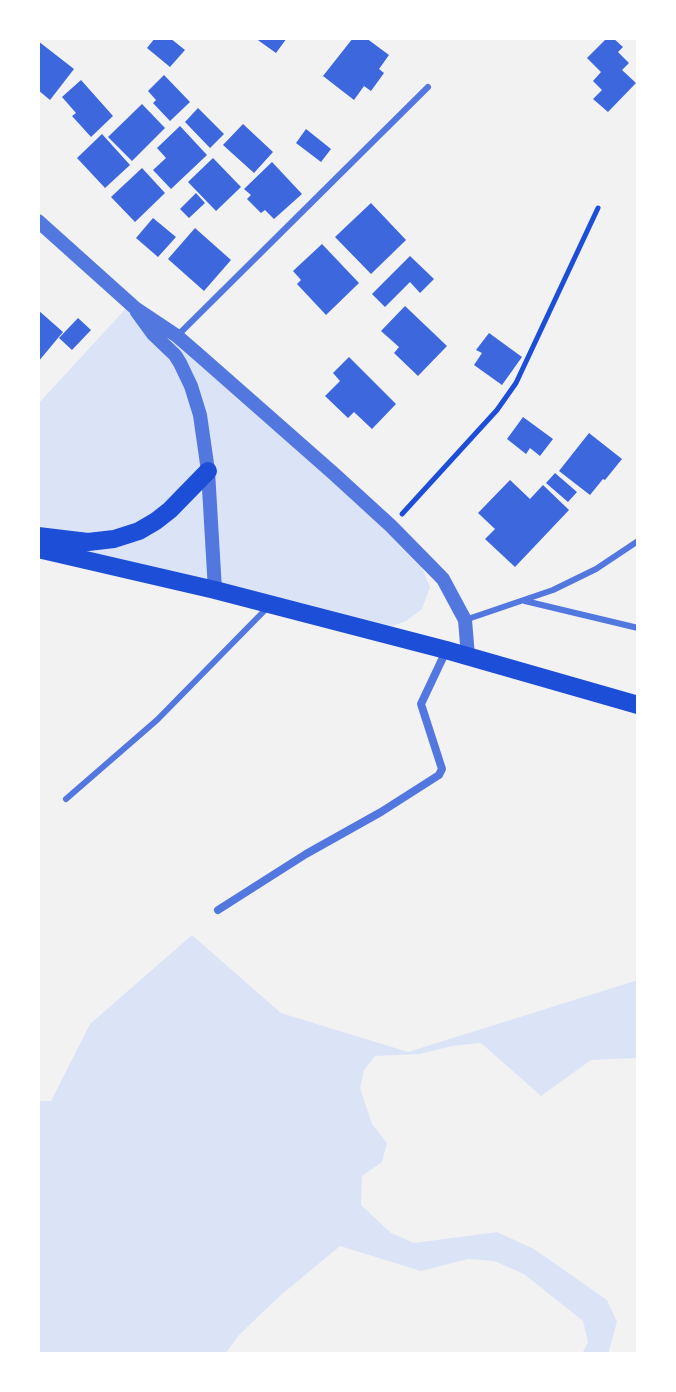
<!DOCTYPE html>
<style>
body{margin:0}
#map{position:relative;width:676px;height:1392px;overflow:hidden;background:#f2f2f2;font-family:"Fira Sans",sans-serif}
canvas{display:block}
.frame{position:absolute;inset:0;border:40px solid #fff;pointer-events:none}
</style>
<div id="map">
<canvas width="676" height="1392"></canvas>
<div class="frame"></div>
</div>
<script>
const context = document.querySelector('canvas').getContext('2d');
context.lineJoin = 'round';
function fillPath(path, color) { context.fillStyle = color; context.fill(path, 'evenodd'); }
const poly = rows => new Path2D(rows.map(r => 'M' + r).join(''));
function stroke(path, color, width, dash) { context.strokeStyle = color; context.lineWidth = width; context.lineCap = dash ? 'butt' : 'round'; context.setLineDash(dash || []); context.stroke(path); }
fillPath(poly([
 [130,304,166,346,177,336,415,550,430,587,422,609,406,621,377,632,38,549,38,404],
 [192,935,281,1013,408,1052,638,980,638,1058,591,1060,541,1096,481,1043,452,1046,420,1054,375,1056,364,1070,360,1088,372,1124,387,1143,382,1162,362,1176,361,1205,391,1233,414,1243,497,1232,534,1249,607,1300,617,1322,608,1354,582,1354,588,1342,583,1321,524,1274,494,1261,468,1259,421,1271,340,1246,281,1295,240,1334,225,1354,38,1354,38,1101,51,1101,90,1024]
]), '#dbe4f7');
fillPath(poly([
 [155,38,170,38,185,50,170,67,147,48],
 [255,38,287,38,276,53],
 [353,38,366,38,389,55,379,69,384,73,371,91,364,86,354,100,323,76],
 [607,38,613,38,623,47,618,52,629,63,622,70,636,83,608,112,593,99,602,90,593,81,601,72,587,58],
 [38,41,74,69,50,100,38,90],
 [164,75,190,102,170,121,153,103,156,100,148,91],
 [81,80,113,116,91,137,72,116,76,113,62,97],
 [142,104,165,128,132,161,108,137],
 [198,108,224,134,210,148,185,122],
 [243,124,273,152,254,173,223,145],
 [180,126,207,155,171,189,153,170,166,158,157,148],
 [306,129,331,149,321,162,296,143],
 [102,134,130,165,105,188,77,158],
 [213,158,241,187,216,211,188,182],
 [272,162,302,194,274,219,265,210,261,213,247,199,251,195,244,189],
 [142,168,165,193,135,222,111,197],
 [196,193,205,203,189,218,180,209],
 [371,203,406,240,371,274,335,237],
 [153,218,176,237,158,257,136,238],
 [195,228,231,260,204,291,168,259],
 [322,244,359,283,326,315,297,284,301,280,293,271],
 [410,256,434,279,420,293,410,282,385,307,372,294],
 [405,306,447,346,418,376,394,353,399,347,381,331],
 [38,310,63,332,38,362],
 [78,318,91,330,72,350,59,338],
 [489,333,522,357,502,385,474,365,482,353,476,350],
 [349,357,396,404,372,429,354,412,348,418,325,396,340,381,333,373],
 [523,417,553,439,540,456,530,448,526,454,507,439],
 [589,433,622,459,605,480,603,479,590,495,559,471],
 [555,473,577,492,568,502,546,483],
 [510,480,530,499,543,485,569,510,515,567,485,539,495,529,478,513]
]), '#3d67dc');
stroke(poly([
 [402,514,497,410,516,383,598,208]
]), '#1d4ed8', 5);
stroke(poly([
 [177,336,428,87],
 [525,601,638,628],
 [465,620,553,590,596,569,638,541],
 [66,799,157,720,268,607]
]), '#5277de', 6);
stroke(poly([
 [218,910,306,854,381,812,439,775,442,769,421,704,446,651]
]), '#5277de', 8);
stroke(poly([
 [38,221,135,308,177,336,199,355,333,473,391,526,443,579,465,620,468,656],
 [137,312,153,334,175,355,180,363,191,386,200,415,208,471,215,590]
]), '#5277de', 14);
stroke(poly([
 [38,536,88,542,114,539,139,531,156,521,170,510,208,471],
 [38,549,215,590,446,650,638,705]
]), '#1d4ed8', 18);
</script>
